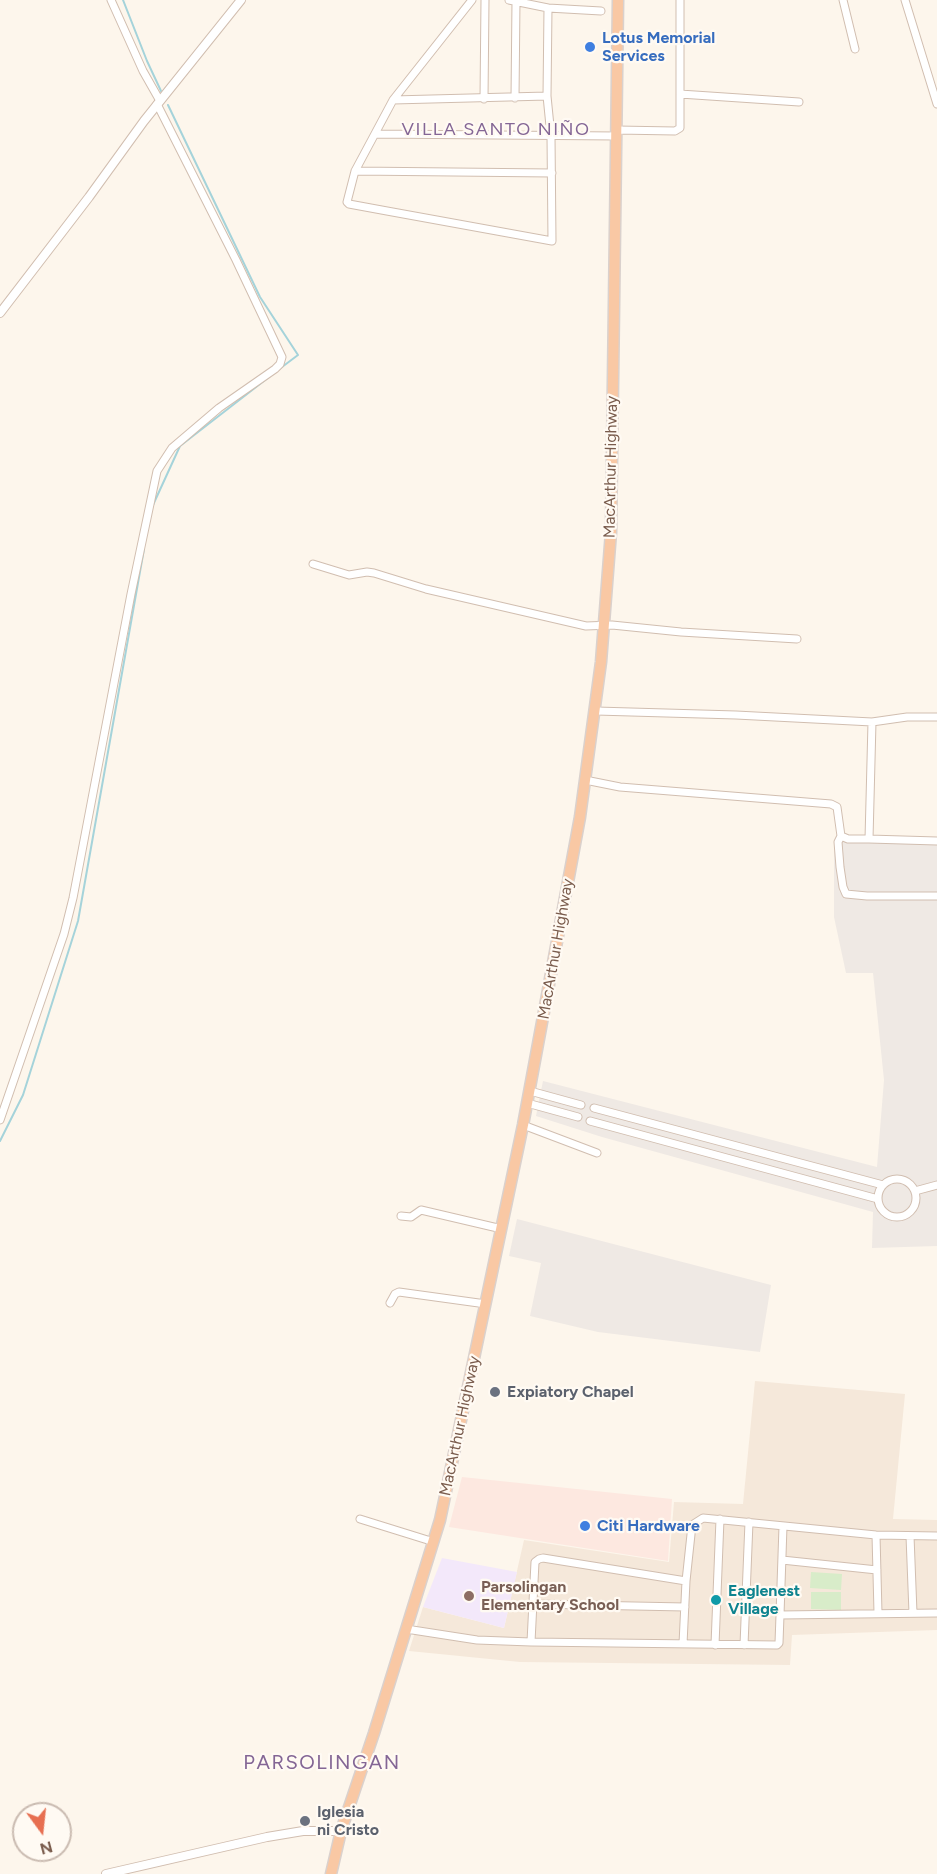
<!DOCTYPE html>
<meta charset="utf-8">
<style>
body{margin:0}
#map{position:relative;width:937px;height:1874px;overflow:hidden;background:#fdf6ec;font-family:Figtree,sans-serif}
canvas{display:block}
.north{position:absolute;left:12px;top:1802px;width:60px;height:60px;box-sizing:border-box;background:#fffaf3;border:2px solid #cabbb1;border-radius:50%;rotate:165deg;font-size:16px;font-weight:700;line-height:24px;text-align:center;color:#7a5c4d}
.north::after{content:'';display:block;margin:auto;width:21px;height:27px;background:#e76f51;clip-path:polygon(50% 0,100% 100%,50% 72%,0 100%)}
</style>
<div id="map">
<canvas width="937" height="1874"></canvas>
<div class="north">N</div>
</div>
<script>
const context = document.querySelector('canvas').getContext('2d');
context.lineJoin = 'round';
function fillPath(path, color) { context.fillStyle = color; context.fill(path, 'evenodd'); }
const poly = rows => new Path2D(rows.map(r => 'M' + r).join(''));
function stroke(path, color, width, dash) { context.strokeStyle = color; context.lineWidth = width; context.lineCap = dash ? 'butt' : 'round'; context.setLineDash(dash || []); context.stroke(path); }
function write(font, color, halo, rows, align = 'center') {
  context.font = font + ' Figtree,sans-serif'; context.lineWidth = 4.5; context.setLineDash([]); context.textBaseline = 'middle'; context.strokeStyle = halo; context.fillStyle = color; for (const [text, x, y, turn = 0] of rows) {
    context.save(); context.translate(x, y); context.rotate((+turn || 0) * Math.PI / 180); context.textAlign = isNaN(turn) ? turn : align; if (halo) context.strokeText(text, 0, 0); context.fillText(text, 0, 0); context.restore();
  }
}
fillPath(poly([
 [755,1381,905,1394,893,1519,937,1520,937,1630,792,1635,790,1665,520,1662,409,1651,423,1607,504,1628,524,1540,669,1562,674,1502,743,1504]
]), '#f5e8da');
fillPath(poly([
 [462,1477,672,1499,668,1561,449,1527]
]), '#fde8e0');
fillPath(poly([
 [834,841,937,843,937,1246,872,1248,873,1212,602,1137,536,1116,543,1081,877,1167,884,1080,873,973,846,973,834,917],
 [517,1219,771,1285,760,1352,598,1332,530,1316,541,1263,509,1256]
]), '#efe9e4');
fillPath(poly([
 [442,1558,517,1572,504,1628,423,1607]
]), '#f3e8fa');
fillPath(poly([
 [811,1572,842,1574,841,1590,810,1588],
 [811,1592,841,1592,841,1610,811,1609]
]), '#d8ecc9');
stroke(poly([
 [123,0,147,61,161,91],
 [168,105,260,297,298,355,278,370],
 [153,505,180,446,269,377],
 [0,1141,23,1095,78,921,144,549]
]), '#a5d3da', 2);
const minor = poly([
 [111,0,143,71,160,101],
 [509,0,548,8,547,96],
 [843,0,855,49],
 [905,0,937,104],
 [548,8,601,11],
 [680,94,799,102],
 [515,98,516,1],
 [484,99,485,0],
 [393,100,547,96,551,136,552,241,387,211,349,204,347,202,355,171,393,100,472,0],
 [617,130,675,131,680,128,680,0],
 [375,134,617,136],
 [355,171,552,173],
 [313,564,349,575,367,572,374,573,426,589,586,626,612,625,681,632,797,639],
 [596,711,736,715,872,722,907,717,937,717],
 [872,722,869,839,937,841],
 [585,780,620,787,831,804,837,807,841,836,848,839,869,839],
 [841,836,838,842,840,867,843,887,846,894,867,896,937,896],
 [530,1091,581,1105],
 [527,1103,578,1117],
 [594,1108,883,1185],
 [0,1120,64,934,73,898,131,594,157,471,172,448,219,408,275,369,280,364,282,357,236,260,157,104],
 [590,1121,878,1199],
 [523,1125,597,1153],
 '878 1198a19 19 0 1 1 38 0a19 19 0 1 1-38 0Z',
 [915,1191,937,1185],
 [401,1216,411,1217,421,1210,502,1229],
 [390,1303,395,1294,399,1292,486,1304],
 [360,1519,434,1542],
 [876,1535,878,1613],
 [910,1536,913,1613],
 [782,1560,877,1570],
 [533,1604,685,1607],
 [780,1615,937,1613],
 [406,1629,477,1640,531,1642,777,1645,779,1643,780,1615,783,1526],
 [531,1642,535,1562,539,1559,543,1558,686,1581],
 [683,1644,686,1581,692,1525,703,1518,876,1535,937,1536],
 [715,1645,720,1519],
 [744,1645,749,1522]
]);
const tertiary = poly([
 [0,313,89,197,144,121,241,0],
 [106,1874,267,1837,303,1831,341,1831]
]);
const trunk = poly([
 [331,1874,341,1831,374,1733,440,1520,523,1125,580,817,601,662,611,532,618,0]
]);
stroke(minor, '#d1beb0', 9);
stroke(tertiary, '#d1beb0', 10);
stroke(trunk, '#dad1cd', 13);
stroke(minor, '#fff', 7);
stroke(tertiary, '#fff', 8);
stroke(trunk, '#f9c8a4', 10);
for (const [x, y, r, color] of [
 [590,47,6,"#3f7fe0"],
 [495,1392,6,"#6b7280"],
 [585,1526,6,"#3f7fe0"],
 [469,1596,6,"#8d6e63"],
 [716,1600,6,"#0f9aa8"],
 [305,1821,6,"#6b7280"]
]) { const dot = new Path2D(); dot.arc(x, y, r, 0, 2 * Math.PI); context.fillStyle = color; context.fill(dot); stroke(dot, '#fffaf3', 2); }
write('bold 16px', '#366cbe', '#fffaf3', [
 ["Lotus Memorial",602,38],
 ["Services",602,56],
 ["Citi Hardware",597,1526]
], 'left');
write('16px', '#7a5c4d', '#fffaf3', [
 ["MacArthur Highway",611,467,-89],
 ["MacArthur Highway",556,949,-80],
 ["MacArthur Highway",460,1426,-78]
]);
write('bold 16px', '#5b616d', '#fffaf3', [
 ["Expiatory Chapel",507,1392],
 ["Iglesia",317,1812],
 ["ni Cristo",317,1830]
], 'left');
write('bold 16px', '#785e54', '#fffaf3', [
 ["Parsolingan",481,1587],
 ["Elementary School",481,1605]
], 'left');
write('bold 16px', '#0d838f', '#fffaf3', [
 ["Eaglenest",728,1591],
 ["Village",728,1609]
], 'left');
context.letterSpacing = '1.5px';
write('18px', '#846695', '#fffaf3', [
 ["VILLA SANTO NIÑO",496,130]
]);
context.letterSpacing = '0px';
context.letterSpacing = '1.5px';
write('20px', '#846695', '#fffaf3', [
 ["PARSOLINGAN",322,1763]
]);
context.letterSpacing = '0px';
</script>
